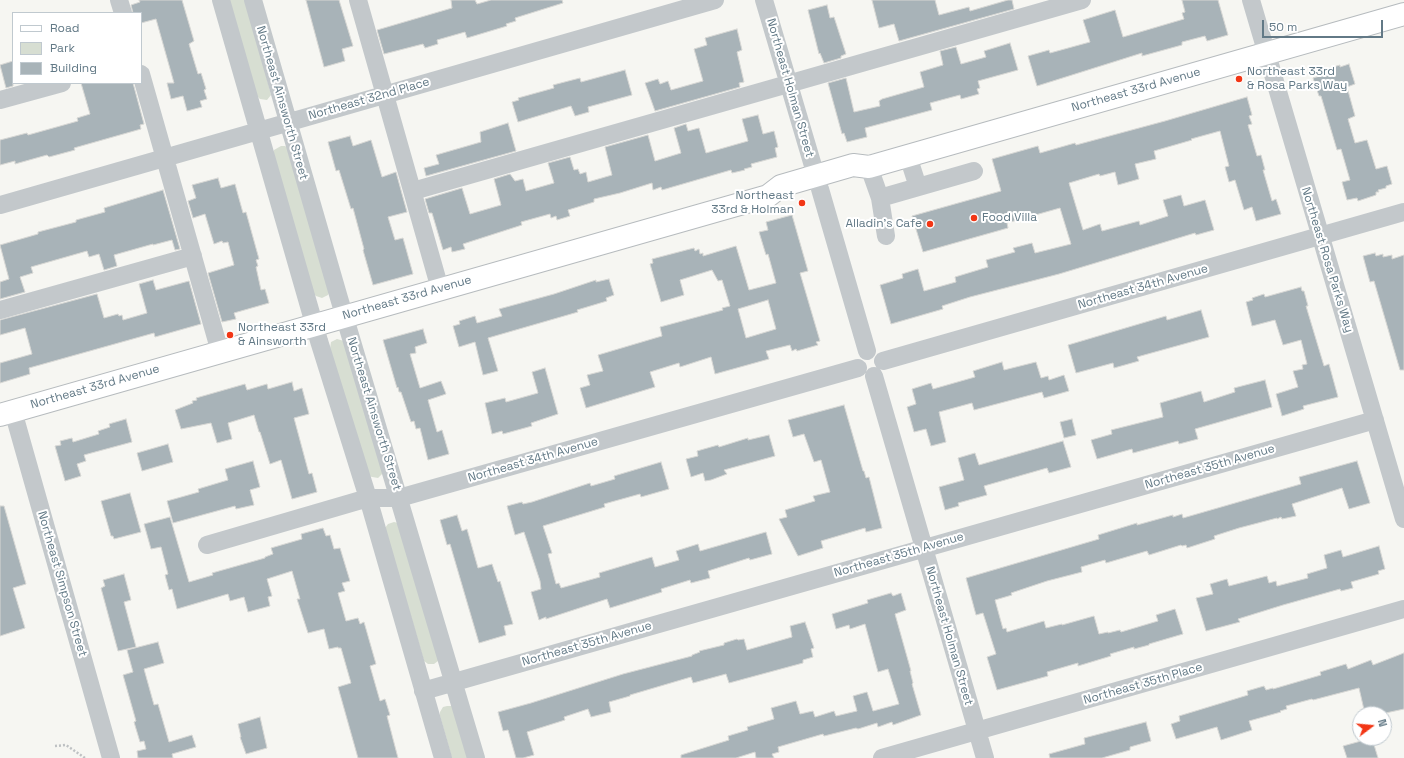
<!DOCTYPE html>
<style>
body{margin:0}
#map{position:relative;width:1404px;height:758px;overflow:hidden;background:#f6f6f2;font-family:"Space Grotesk",sans-serif}
canvas{display:block}
.legend{position:absolute;left:12px;top:12px;width:130px;height:72px;box-sizing:border-box;background:#fff;border:1px solid #c0c9cf;margin:0;padding:5px 7px;list-style:none;font-size:12px;color:#627986}
.legend li{display:flex;align-items:center;gap:8px;height:20px}
.legend b{width:20px;border:1px solid #c0c9cf}
.north{position:absolute;left:1352px;top:706px;width:40px;height:40px;box-sizing:border-box;background:#fff;border:1px solid #c0c9cf;border-radius:50%;rotate:74deg;font-size:11px;font-weight:700;line-height:16px;text-align:center;color:#627986}
.north::after{content:'';display:block;margin:auto;width:14px;height:18px;background:#f23615;clip-path:polygon(50% 0,100% 100%,50% 72%,0 100%)}
.scale{position:absolute;left:1262px;top:20px;width:121px;height:18px;box-sizing:border-box;border:2px solid #627986;border-top:0;padding-left:5px;font-size:12px;line-height:14px;white-space:nowrap;color:#627986;-webkit-text-stroke:3px #fff;paint-order:stroke}
</style>
<div id="map">
<canvas width="1404" height="758"></canvas>
<ul class="legend">
<li><b style="height:5px;background:#fff"></b>Road</li>
<li><b style="height:11px;background:#d7ded2"></b>Park</li>
<li><b style="height:11px;background:#a8b3b8"></b>Building</li>
</ul>
<div class="north">N</div>
<div class="scale">50 m</div>
</div>
<script>
const context = document.querySelector('canvas').getContext('2d');
context.lineJoin = 'round';
function fillPath(path, color) { context.fillStyle = color; context.fill(path, 'evenodd'); }
const poly = rows => new Path2D(rows.map(r => 'M' + r).join(''));
function stroke(path, color, width, dash) { context.strokeStyle = color; context.lineWidth = width; context.lineCap = dash ? 'butt' : 'round'; context.setLineDash(dash || []); context.stroke(path); }
function write(font, color, halo, rows, align = 'center') {
  context.font = font + ' "Space Grotesk",sans-serif'; context.lineWidth = 4; context.setLineDash([]); context.textBaseline = 'middle'; context.strokeStyle = halo; context.fillStyle = color; for (const [text, x, y, turn = 0] of rows) {
    context.save(); context.translate(x, y); context.rotate((+turn || 0) * Math.PI / 180); context.textAlign = isNaN(turn) ? turn : align; if (halo) context.strokeText(text, 0, 0); context.fillText(text, 0, 0); context.restore();
  }
}
fillPath(poly([
 [228,0,247,0,271,95,267,100,260,99,255,94],
 [281,146,285,146,288,148,330,291,328,295,322,298,316,296,312,292,273,155,274,150],
 [337,339,344,341,385,471,378,478,367,476,330,349,331,342],
 [394,522,398,523,439,657,438,661,434,664,428,664,424,661,385,528,388,524],
 [447,706,452,706,470,758,452,758,440,716,440,712,443,707]
]), '#d7ded2');
const building = poly([
 [139,0,182,0,194,41,189,44,198,74,201,73,206,89,204,90,207,99,200,101,202,107,187,111,183,96,171,99,167,83,174,83,156,19,141,23,141,13,133,13,131,5,140,2,139,0],
 [306,0,339,0,353,46,342,49,345,61,324,67,306,0],
 [451,0,475,0,477,4,491,0,562,0,563,3,515,18,516,21,506,24,507,26,467,38,465,32,437,40,438,44,425,48,423,44,384,54,377,30,452,8,451,0],
 [872,0,935,0,939,15,969,7,970,11,1008,0,1012,0,1014,9,899,41,894,24,879,28,872,0],
 [1182,0,1218,0,1228,35,1207,41,1205,36,1182,42,1182,45,1142,56,1142,53,1037,86,1028,56,1049,50,1050,53,1090,42,1083,20,1115,10,1123,37,1184,19,1182,13,1185,12,1182,0],
 [827,5,830,18,834,17,846,54,841,56,841,58,824,63,820,53,819,54,808,10,827,5],
 [737,29,742,50,737,52,744,82,739,83,740,87,655,111,645,83,658,79,660,84,668,81,671,90,703,81,694,49,707,45,705,38,737,29],
 [1010,43,1018,70,978,81,980,88,977,89,979,94,961,99,960,95,930,103,932,110,865,128,867,137,847,142,844,133,842,134,828,83,846,78,854,112,880,106,879,101,882,99,924,87,920,72,943,65,940,51,956,47,961,64,986,57,984,51,1010,43],
 [13,61,13,86,6,88,0,65,13,61],
 [1349,64,1355,84,1347,87,1355,116,1348,119,1355,143,1367,140,1376,169,1387,166,1392,184,1386,186,1386,188,1378,190,1379,192,1376,192,1376,195,1358,201,1357,198,1347,200,1342,182,1350,180,1341,149,1337,150,1321,96,1319,96,1313,78,1327,74,1326,69,1340,65,1340,67,1349,64],
 [625,70,632,95,588,107,589,112,575,116,571,106,518,122,512,102,519,100,518,98,554,88,553,85,580,78,581,82,625,70],
 [81,83,133,83,144,124,140,125,141,129,74,148,75,150,49,157,47,155,15,164,15,161,0,165,0,140,27,133,28,135,78,121,77,118,90,114,81,83],
 [1247,97,1252,115,1249,116,1252,124,1248,125,1257,156,1261,155,1265,170,1263,170,1272,201,1276,199,1281,214,1256,221,1252,207,1244,210,1235,180,1229,182,1225,167,1229,166,1220,131,1191,139,1192,140,1154,151,1156,159,1135,164,1139,179,1118,185,1115,172,1100,176,1099,174,1069,183,1083,230,1100,224,1102,231,1139,221,1140,225,1168,216,1163,200,1181,195,1184,206,1205,200,1214,230,1196,235,1195,233,1059,274,970,297,942,306,943,309,891,324,880,285,903,278,902,274,918,269,924,291,956,282,955,277,988,267,986,260,1015,252,1013,248,1032,243,1035,253,1071,244,1060,208,1007,223,1008,228,923,252,912,216,1001,191,992,159,1038,146,1040,153,1075,143,1076,145,1165,121,1247,97],
 [758,115,763,134,774,131,778,147,775,148,777,157,751,164,752,167,744,169,745,170,732,173,731,170,662,190,661,187,653,190,652,183,620,193,594,199,594,202,568,210,570,216,557,220,556,216,551,218,550,214,521,222,522,225,463,244,465,249,452,252,451,247,443,250,432,213,429,213,425,199,462,188,470,214,501,205,494,179,510,174,515,181,523,179,526,191,554,183,548,163,570,157,574,170,578,169,580,174,586,172,588,182,612,175,605,147,648,135,655,161,681,153,674,128,686,124,688,131,699,128,706,153,748,141,742,119,758,115],
 [508,123,516,151,426,176,424,168,439,164,436,155,481,142,480,132,508,123],
 [350,136,353,146,371,140,382,177,396,172,407,212,388,217,395,240,403,238,413,274,373,285,363,250,364,249,353,208,351,209,339,170,336,171,328,142,350,136],
 [218,178,221,188,235,184,243,213,246,212,259,259,256,260,258,266,256,267,261,290,265,289,269,303,234,313,236,319,222,322,208,273,234,265,228,242,223,243,222,241,214,244,205,214,193,218,188,201,196,198,192,185,218,178],
 [163,190,180,249,175,250,172,240,153,245,153,244,114,255,117,266,104,270,99,254,89,257,87,251,31,267,33,273,20,277,25,292,0,299,0,282,9,279,0,245,38,234,38,232,76,222,76,220,105,212,104,208,163,190],
 [792,215,808,271,800,273,820,341,816,342,818,345,797,351,796,349,792,351,790,345,766,351,769,359,715,374,711,357,680,367,679,363,650,372,655,387,586,408,580,388,590,385,587,375,603,371,598,355,662,336,660,327,723,310,722,308,730,306,722,280,718,281,712,270,680,280,684,295,661,302,650,264,653,263,652,259,694,248,695,251,699,249,700,254,703,253,703,256,736,246,749,290,776,283,768,254,766,255,759,232,768,230,766,222,792,215],
 [768,300,776,329,746,338,738,309,768,300],
 [1375,253,1376,256,1383,254,1383,257,1392,255,1392,259,1404,255,1404,370,1400,370,1374,281,1370,282,1363,256,1375,253],
 [609,279,614,295,606,298,607,301,577,310,578,312,488,338,498,371,483,375,475,342,459,347,453,326,460,324,459,321,475,316,477,323,502,316,499,309,554,294,596,280,596,282,609,279],
 [153,280,156,290,189,281,201,324,155,337,154,333,29,368,30,374,0,383,0,363,32,354,25,328,0,335,0,320,97,294,104,318,118,314,119,316,122,315,123,320,147,313,139,284,153,280],
 [1301,287,1302,291,1304,291,1308,306,1306,306,1324,366,1329,364,1338,397,1303,406,1304,409,1282,416,1276,394,1298,387,1293,371,1303,369,1302,365,1307,364,1301,340,1283,345,1275,320,1252,326,1246,302,1253,300,1252,298,1264,294,1265,297,1301,287],
 [1201,310,1209,337,1137,357,1139,361,1114,368,1113,363,1076,373,1068,345,1166,316,1167,320,1201,310],
 [423,329,427,343,415,347,416,353,410,354,420,388,441,381,446,394,428,400,437,432,442,430,449,454,428,460,420,428,416,429,414,421,411,422,401,392,399,392,398,387,397,388,383,340,423,329],
 [1002,362,1004,370,1036,362,1041,378,1048,376,1049,380,1064,375,1069,391,1044,398,1042,392,974,410,972,403,939,412,946,442,931,446,926,429,914,432,907,407,916,404,912,389,931,383,933,389,975,377,973,371,1002,362],
 [545,368,558,414,531,423,532,426,503,434,502,431,492,434,485,403,505,398,506,402,538,393,532,372,545,368],
 [1265,380,1272,407,1195,429,1198,439,1179,444,1178,441,1133,453,1132,449,1097,459,1091,440,1112,434,1111,430,1163,417,1160,403,1201,391,1204,402,1235,392,1234,388,1265,380],
 [292,382,294,391,302,388,309,414,294,418,309,474,312,473,317,492,292,499,281,460,270,464,260,432,259,432,254,415,228,423,232,439,217,443,211,423,181,429,175,410,193,403,192,401,197,400,196,398,245,384,247,390,267,384,268,389,292,382],
 [844,405,863,471,864,471,866,478,869,477,882,528,866,532,865,528,821,541,823,548,798,556,779,519,787,517,785,510,815,501,813,496,830,492,821,460,814,462,804,434,793,437,788,420,844,405],
 [126,419,132,442,84,455,86,461,77,464,81,476,65,481,55,446,61,445,60,441,72,438,73,442,99,434,98,431,110,427,109,424,126,419],
 [1072,419,1076,435,1064,438,1060,422,1072,419],
 [769,435,775,456,724,470,727,474,711,480,705,481,703,473,691,477,686,459,698,456,697,451,718,445,719,447,748,438,748,440,769,435],
 [1063,441,1071,467,1049,473,1047,468,984,486,987,495,958,503,959,506,945,510,939,487,964,480,958,458,975,453,979,465,1063,441],
 [168,444,173,462,142,471,137,453,168,444],
 [253,461,260,487,250,490,254,505,236,509,235,506,173,523,167,501,199,492,198,489,228,480,225,469,253,461],
 [1357,461,1370,503,1349,509,1342,488,1292,504,1296,516,1282,519,1281,517,1277,519,1277,518,1239,528,1214,536,1215,539,1187,548,1186,545,1182,546,1181,545,1149,555,1147,551,1106,563,1105,560,1081,567,1082,572,1047,581,1011,593,1012,595,995,600,1003,629,1006,628,1007,632,1044,621,1046,628,1062,624,1062,625,1094,616,1099,634,1108,632,1108,633,1120,630,1121,632,1158,621,1156,615,1175,609,1183,634,1149,644,1149,645,1134,649,1134,647,1110,654,1111,656,1078,666,1078,663,1047,672,1048,676,997,690,987,657,996,654,983,613,976,615,966,578,1099,539,1098,535,1137,523,1137,525,1173,515,1173,517,1182,514,1183,518,1301,484,1299,477,1357,461],
 [661,462,669,489,641,497,640,494,604,504,605,507,543,526,552,553,548,554,556,584,559,583,561,588,600,577,599,573,652,557,655,567,679,560,676,551,698,544,700,551,766,532,772,554,750,560,749,558,708,571,710,578,691,583,690,580,661,589,662,592,610,608,607,599,546,619,546,617,539,620,531,592,541,589,540,581,524,532,515,535,507,506,522,502,523,504,532,502,590,483,591,486,615,479,614,476,661,462],
 [130,493,141,532,114,539,113,536,111,536,101,501,130,493],
 [0,506,4,506,26,584,13,588,25,628,0,636,0,506],
 [457,515,462,531,467,529,478,568,492,564,498,582,500,581,513,624,504,626,506,635,479,643,450,544,447,545,440,520,457,515],
 [170,517,189,582,213,575,212,573,265,558,265,557,273,554,271,548,302,539,301,534,323,528,326,536,330,535,334,549,340,548,350,581,342,583,345,591,338,593,346,621,358,618,360,624,364,622,376,664,370,666,380,701,385,699,390,715,387,716,398,758,358,758,338,687,351,683,341,648,338,648,338,647,329,649,324,629,308,633,297,599,300,599,292,571,267,579,272,596,268,597,270,606,248,612,244,597,230,601,228,594,177,609,172,589,169,590,165,575,168,574,161,547,151,549,144,524,170,517],
 [1379,546,1385,569,1378,571,1379,574,1351,582,1353,588,1341,591,1340,589,1283,605,1238,619,1240,622,1206,631,1196,598,1213,594,1210,584,1227,579,1229,586,1267,576,1269,583,1276,581,1277,586,1308,578,1307,574,1327,568,1324,555,1341,550,1343,557,1379,546],
 [124,574,131,600,124,602,136,647,118,651,101,588,105,586,103,580,124,574],
 [891,593,893,596,901,593,906,610,895,614,911,671,910,671,913,683,912,684,921,715,893,725,892,722,878,727,877,723,858,729,856,728,824,736,823,734,778,747,779,752,772,754,774,758,756,758,755,752,736,758,681,758,681,755,729,740,728,736,748,730,747,727,774,719,771,708,796,701,800,714,813,711,815,717,834,711,836,716,857,711,853,696,867,692,873,711,899,704,888,669,878,672,865,624,850,629,849,625,836,629,832,614,868,603,867,600,891,593],
 [805,622,814,648,811,649,813,657,803,660,803,663,729,683,726,674,693,683,691,677,630,695,630,696,609,702,611,712,591,717,588,709,564,717,565,720,527,732,534,755,523,758,516,758,508,730,503,731,498,712,531,703,623,674,692,656,692,655,700,652,699,651,724,645,724,643,737,639,738,640,744,639,747,650,792,637,790,626,805,622],
 [158,642,164,663,144,669,154,705,158,704,169,742,192,735,196,747,172,754,173,758,138,758,137,751,146,749,144,741,140,742,134,722,136,721,123,675,133,672,127,650,158,642],
 [1404,653,1404,709,1381,714,1365,714,1359,688,1313,700,1312,699,1286,706,1287,709,1280,711,1281,712,1249,721,1252,730,1221,740,1217,727,1176,739,1171,724,1180,721,1179,716,1248,695,1247,691,1264,686,1266,690,1273,688,1273,689,1321,675,1320,672,1346,664,1348,669,1371,660,1373,665,1404,653],
 [260,717,267,748,246,754,240,737,241,737,238,724,260,717],
 [1146,722,1151,741,1130,747,1130,750,1102,758,1050,758,1049,754,1085,744,1084,738,1146,722],
 [1372,738,1378,758,1347,758,1343,746,1372,738]
]);
fillPath(building, '#a8b3b8');
stroke(building, '#d7d7d4', 1);
const major = poly([
 [0,415,768,196,781,186,853,165,869,167,1404,14]
]);
stroke(major, '#b6bbbe', 24);
stroke(poly([
 [55,746,66,745,85,758]
]), '#bec1c3', 2.5, [2, 2]);
stroke(poly([
 [119,0,123,13],
 [221,0,319,341,368,498,443,758],
 [253,0,339,298,476,758],
 [358,0,440,289],
 [764,0,816,176],
 [1251,0,1404,519],
 [141,74,220,352],
 [0,100,62,83],
 [908,156,918,187],
 [869,167,880,198,886,236],
 [820,189,867,351],
 [413,191,1082,0],
 [880,198,974,171],
 [0,205,715,0],
 [0,310,193,256],
 [883,361,1404,212],
 [874,376,985,758],
 [13,411,111,758],
 [207,545,368,498,399,498,858,368],
 [423,691,1375,420],
 [882,758,1404,609]
]), '#c3c8cb', 18);
stroke(major, '#fff', 22);
for (const [x, y, r, color] of [
 [1239,79,4,"#f23615"],
 [802,203,4,"#f23615"],
 [974,218,4,"#f23615"],
 [930,224,4,"#f23615"],
 [230,335,4,"#f23615"]
]) { const dot = new Path2D(); dot.arc(x, y, r, 0, 2 * Math.PI); context.fillStyle = color; context.fill(dot); stroke(dot, '#fff', 1.5); }
write('12px', '#627986', '#fff', [
 ["Northeast 33rd",1247,72],
 ["& Rosa Parks Way",1247,86],
 ["Northeast",794,196,"right"],
 ["33rd & Holman",794,210,"right"],
 ["Food Villa",982,218],
 ["Alladin's Cafe",922,224,"right"],
 ["Northeast 33rd",238,328],
 ["& Ainsworth",238,342]
], 'left');
write('12px', '#627986', '#fff', [
 ["Northeast Holman Street",790,88,74],
 ["Northeast 33rd Avenue",1136,90,-16],
 ["Northeast 32nd Place",369,99,-16],
 ["Northeast Ainsworth Street",282,103,74],
 ["Northeast Rosa Parks Way",1327,260,73],
 ["Northeast 34th Avenue",1143,287,-16],
 ["Northeast 33rd Avenue",407,298,-16],
 ["Northeast 33rd Avenue",95,387,-16],
 ["Northeast Ainsworth Street",374,414,73],
 ["Northeast 34th Avenue",533,460,-16],
 ["Northeast 35th Avenue",1210,467,-16],
 ["Northeast 35th Avenue",899,555,-16],
 ["Northeast Simpson Street",62,584,74],
 ["Northeast Holman Street",949,636,74],
 ["Northeast 35th Avenue",587,644,-16],
 ["Northeast 35th Place",1143,684,-16]
]);
</script>
